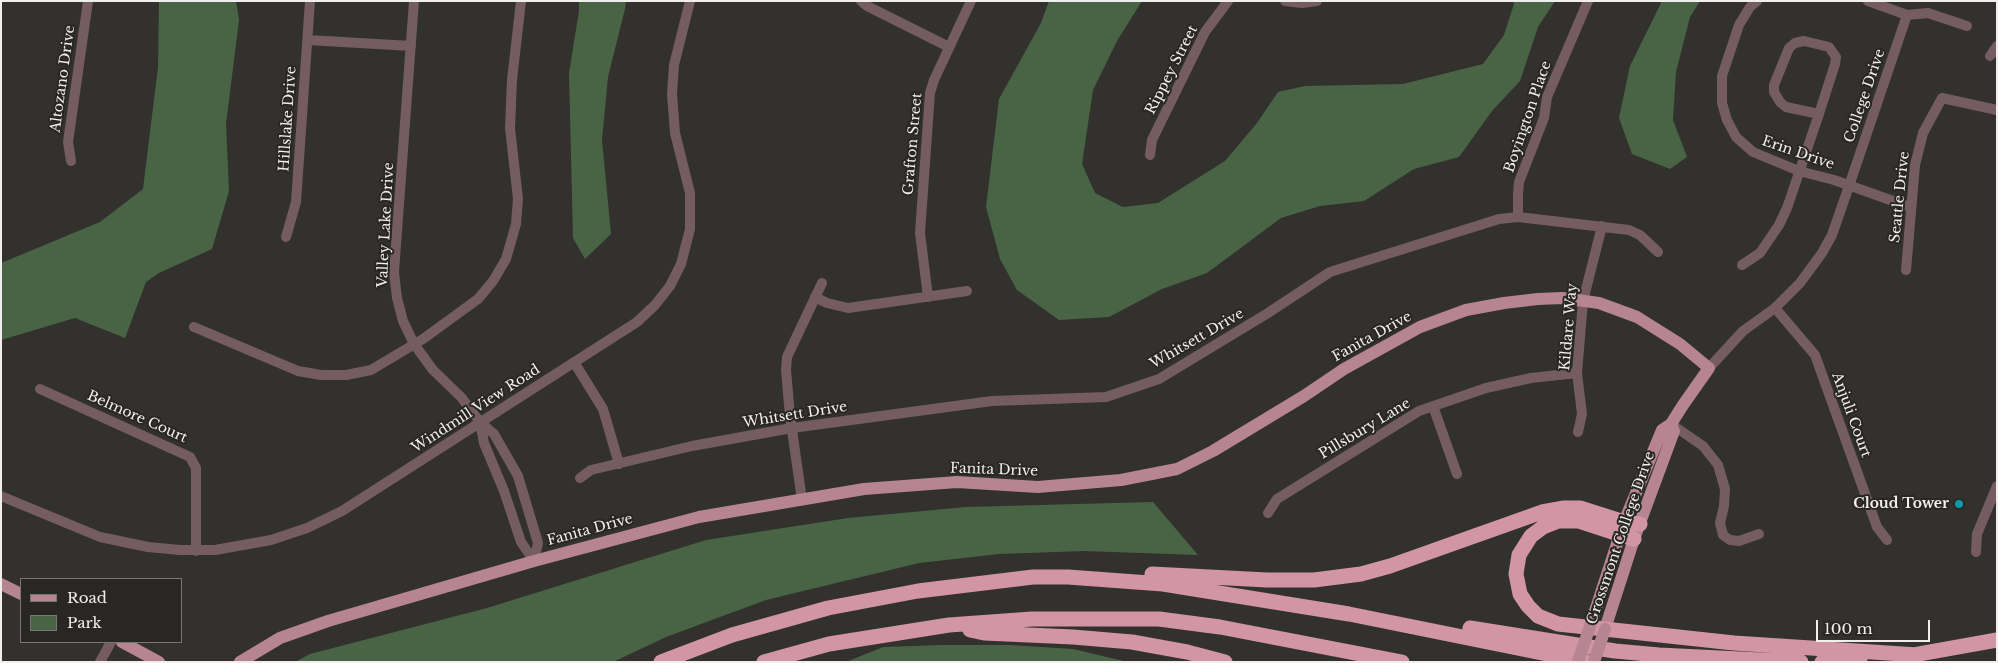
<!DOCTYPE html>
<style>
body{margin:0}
#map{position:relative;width:1998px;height:663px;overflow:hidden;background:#32312e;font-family:"Libre Baskerville",serif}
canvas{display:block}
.frame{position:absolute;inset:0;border:2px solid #f0efed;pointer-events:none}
.legend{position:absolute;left:20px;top:578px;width:162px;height:65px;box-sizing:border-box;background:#282724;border:1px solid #787774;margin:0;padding:6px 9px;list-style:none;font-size:15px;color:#f0efed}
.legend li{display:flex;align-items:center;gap:10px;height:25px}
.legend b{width:25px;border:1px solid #787774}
.scale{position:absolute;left:1816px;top:620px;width:114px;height:22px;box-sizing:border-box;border:2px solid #f0efed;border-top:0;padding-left:6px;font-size:15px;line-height:18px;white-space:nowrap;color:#f0efed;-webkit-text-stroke:4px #282724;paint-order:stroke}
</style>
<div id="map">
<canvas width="1998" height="663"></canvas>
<div class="frame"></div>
<ul class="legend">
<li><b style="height:6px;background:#b78591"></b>Road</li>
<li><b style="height:14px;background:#496444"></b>Park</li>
</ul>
<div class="scale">100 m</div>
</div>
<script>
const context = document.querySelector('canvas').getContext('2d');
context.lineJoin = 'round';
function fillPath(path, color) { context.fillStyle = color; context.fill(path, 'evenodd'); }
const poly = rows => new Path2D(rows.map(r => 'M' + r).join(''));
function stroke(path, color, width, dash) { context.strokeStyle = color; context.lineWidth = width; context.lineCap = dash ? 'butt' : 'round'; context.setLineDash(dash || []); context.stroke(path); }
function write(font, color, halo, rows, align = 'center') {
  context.font = font + ' "Libre Baskerville",serif'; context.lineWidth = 4; context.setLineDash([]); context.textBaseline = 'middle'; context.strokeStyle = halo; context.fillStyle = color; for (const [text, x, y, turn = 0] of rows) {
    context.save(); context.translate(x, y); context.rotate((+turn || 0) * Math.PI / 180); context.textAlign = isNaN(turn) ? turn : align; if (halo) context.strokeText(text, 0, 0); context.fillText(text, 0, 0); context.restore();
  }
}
fillPath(poly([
 [159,1,236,1,239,20,226,124,229,191,212,249,159,273,146,282,125,338,75,318,1,340,1,263,100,222,143,189,158,67],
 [579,1,626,1,625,9,608,77,602,140,611,234,585,259,573,238,569,73,579,11],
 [1049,1,1142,1,1117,41,1093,90,1082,164,1095,193,1123,207,1158,203,1225,161,1257,123,1278,92,1305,86,1403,84,1483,64,1504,35,1514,4,1513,1,1555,1,1538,27,1520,81,1492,111,1459,157,1414,169,1364,201,1320,206,1281,218,1207,273,1162,289,1109,317,1059,320,1017,290,1000,259,986,207,999,99,1041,23],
 [1662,1,1700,1,1690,17,1676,72,1673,120,1687,157,1670,169,1632,154,1619,118,1630,66],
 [1153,502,1198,555,1084,551,999,554,919,563,766,600,666,637,613,662,295,662,310,654,487,608,706,540,848,518,966,507],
 [942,645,1010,645,1073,649,1128,662,846,662,883,647]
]), '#496444');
stroke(poly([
 [414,1,394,272,397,298,403,321,414,344,433,370,461,397,480,422,494,434,518,476,538,543,534,561],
 [861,1,867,6,949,47],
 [1285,1,1302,3,1317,1],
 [1757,1,1750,7,1739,25,1722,76,1722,103,1727,120,1736,137,1753,152,1799,171,1834,180,1910,207],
 [1868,1,1907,15,1928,13,1967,26],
 [308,40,411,46],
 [1804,41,1829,47,1836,57,1835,64,1819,114,1786,107,1780,102,1774,92,1774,85,1789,48,1795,43,1804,41],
 [1990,56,1997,46],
 [1150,155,1152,140,1205,32,1228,1],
 [71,161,68,142,88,1],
 [1518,217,1518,194,1519,182,1544,118,1547,97,1588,1],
 [286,237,296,202,310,1],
 [1742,265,1760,253,1779,225,1787,208,1819,114],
 [1906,270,1915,165,1923,133,1942,98,1997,110],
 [815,297,827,303,848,308,967,291],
 [928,297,920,233,930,93,934,80,971,1],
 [1775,308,1815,355,1877,527,1887,540],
 [194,327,298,371,321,375,346,375,371,370,423,339,478,299,493,281,506,259,516,224,518,199,510,128,512,80,521,1],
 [574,362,603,409,619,464],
 [1709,368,1743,331,1775,308,1800,283,1822,253,1832,235,1849,186,1907,15],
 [40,389,190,457,196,468,196,551],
 [1433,406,1457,474],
 [480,422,484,443,504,491,521,542,534,561],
 [1671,424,1703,446,1718,465,1725,489,1724,506,1720,523,1723,535,1730,540,1739,541,1759,534],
 [1578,432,1582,414,1577,373,1583,301,1602,226],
 [580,478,591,470,692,446,792,428,992,401,1106,397,1159,379,1268,313,1330,272,1499,219,1518,217,1629,230,1640,235,1658,252],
 [1,496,100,537,148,547,180,550,215,550,271,540,307,528,342,511,637,322,655,305,670,286,681,264,690,229,690,193,675,133,672,94,674,65,690,1],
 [802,500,790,416,786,370,787,357,822,283],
 [1268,513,1277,499,1419,411,1486,388,1531,378,1577,373],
 [1976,552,1977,534,1997,486],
 [100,662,111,642]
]), '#755c62', 10);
stroke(poly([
 [1,584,21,594],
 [1605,629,1634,539,1674,431,1671,424],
 [122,642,159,662],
 [240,662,280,638,328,621,534,561,699,517,864,489,957,482,1038,487,1121,480,1177,469,1213,451,1304,396,1344,369,1420,327,1466,310,1504,303,1538,299,1562,298,1599,303,1637,317,1680,344,1709,368,1683,405,1671,424,1662,430,1624,522,1596,608]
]), '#b78591', 12);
stroke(poly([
 [1634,539,1579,521,1558,521,1543,527,1531,536,1519,555,1516,574,1520,594,1528,606,1538,616,1558,624,1734,643,1918,655],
 [1152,574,1267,580,1314,580,1361,574,1390,566,1542,512,1564,508,1580,508,1624,522,1640,524],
 [1470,628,1615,651,1659,655,1801,662],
 [970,630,984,633,1073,637,1132,642,1187,652,1225,662],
 [1908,656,1997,640],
 [661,662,732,635,828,608,918,591,1033,577,1068,577,1163,584,1349,614,1587,662],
 [764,662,829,644,949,625,1032,619,1159,619,1220,627,1402,662],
 [1822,662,1860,659]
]), '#d195a3', 15);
stroke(poly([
 [1578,662,1596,608],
 [1594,662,1605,629]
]), '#b78591', 12);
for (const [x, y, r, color] of [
 [1959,504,5,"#0f9aa8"]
]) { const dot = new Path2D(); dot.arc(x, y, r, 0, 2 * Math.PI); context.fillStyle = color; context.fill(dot); stroke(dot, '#282724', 2); }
write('14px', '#f0efed', '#282724', [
 ["Rippey Street",1172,70,-63],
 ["Altozano Drive",63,79,-82],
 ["College Drive",1865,96,-71],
 ["Boyington Place",1528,117,-71],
 ["Hillslake Drive",288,119,-86],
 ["Grafton Street",913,144,-85],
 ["Erin Drive",1798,153,19],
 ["Seattle Drive",1900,197,-84],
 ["Valley Lake Drive",386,225,-87],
 ["Kildare Way",1569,327,-85],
 ["Fanita Drive",1372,337,-29],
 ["Whitsett Drive",1197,339,-30],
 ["Windmill View Road",476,409,-33],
 ["Whitsett Drive",795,415,-9],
 ["Anjuli Court",1851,415,70],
 ["Belmore Court",137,417,24],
 ["Pillsbury Lane",1365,429,-31],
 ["Fanita Drive",994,470,2],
 ["Fanita Drive",590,530,-15],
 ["Grossmont College Drive",1621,538,-71]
]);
write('bold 14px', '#f0efed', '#282724', [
 ["Cloud Tower",1949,504]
], 'right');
</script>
